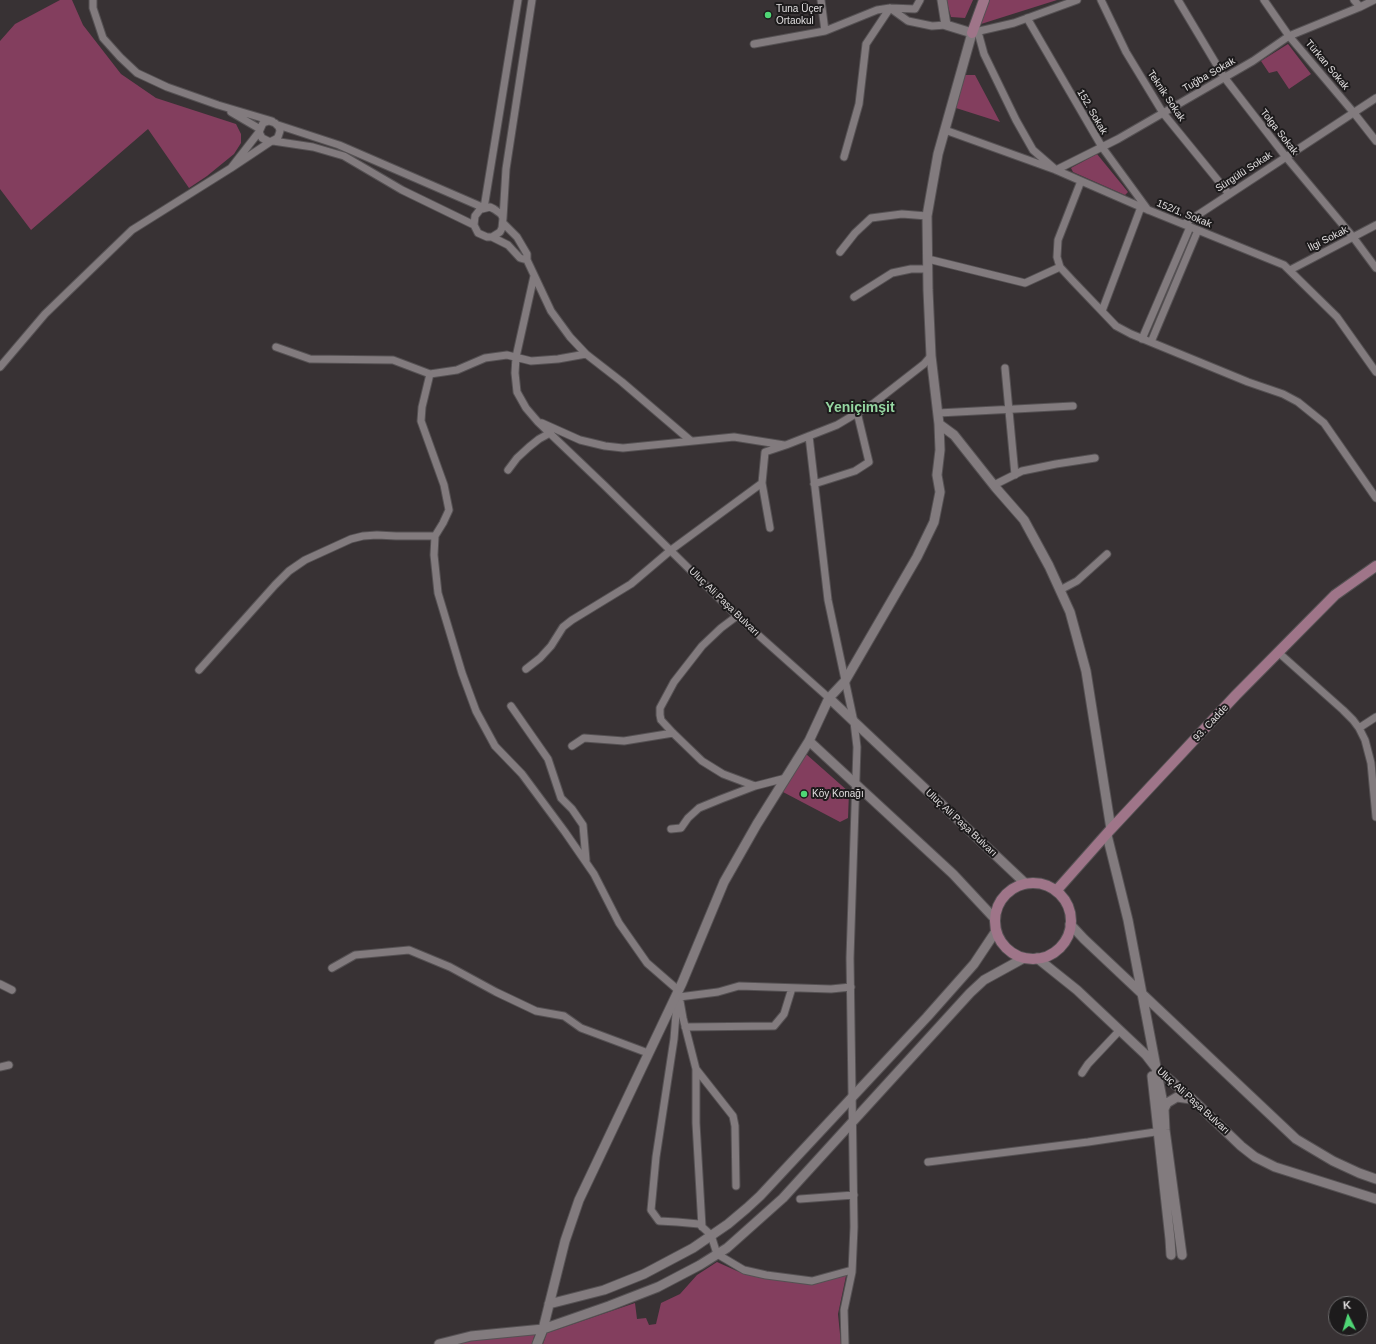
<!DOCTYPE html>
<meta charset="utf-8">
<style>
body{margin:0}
#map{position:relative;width:1376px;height:1344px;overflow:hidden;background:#383234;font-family:Helvetica,sans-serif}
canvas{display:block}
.north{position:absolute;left:1328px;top:1296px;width:40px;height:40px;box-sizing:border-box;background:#1d1b1c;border:1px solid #6b696a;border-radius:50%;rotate:355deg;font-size:11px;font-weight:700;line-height:16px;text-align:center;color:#e1dedf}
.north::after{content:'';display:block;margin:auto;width:14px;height:18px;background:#4fd675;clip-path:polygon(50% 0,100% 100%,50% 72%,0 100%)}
</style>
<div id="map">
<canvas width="1376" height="1344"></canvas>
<div class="north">K</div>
</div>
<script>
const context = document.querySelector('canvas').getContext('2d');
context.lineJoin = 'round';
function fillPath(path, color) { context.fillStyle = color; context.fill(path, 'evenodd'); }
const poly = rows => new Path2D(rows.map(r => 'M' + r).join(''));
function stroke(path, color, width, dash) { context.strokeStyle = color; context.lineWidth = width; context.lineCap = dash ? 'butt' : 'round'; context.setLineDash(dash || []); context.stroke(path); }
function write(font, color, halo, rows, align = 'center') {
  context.font = font + ' Helvetica,sans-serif'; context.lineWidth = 4; context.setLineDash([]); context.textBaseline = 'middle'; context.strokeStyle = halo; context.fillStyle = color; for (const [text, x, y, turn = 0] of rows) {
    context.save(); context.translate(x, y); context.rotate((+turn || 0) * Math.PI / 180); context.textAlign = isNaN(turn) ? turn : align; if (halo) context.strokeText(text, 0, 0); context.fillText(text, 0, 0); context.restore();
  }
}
fillPath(poly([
 [60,0,72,0,83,25,121,74,156,98,236,124,241,134,241,143,234,154,207,176,189,188,148,129,31,230,0,189,0,41,15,24],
 [946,0,973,0,965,18,951,17],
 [989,0,1057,0,981,24],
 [1288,44,1311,74,1289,89,1277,71,1269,73,1261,61],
 [965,75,975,75,1000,122,956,108],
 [1097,154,1128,192,1125,195,1073,172,1071,168],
 [806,754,849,792,848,818,840,822,783,792],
 [717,1262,737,1271,758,1277,793,1282,842,1275,846,1276,838,1314,841,1344,543,1344,547,1333,635,1303,637,1319,646,1318,649,1325,656,1324,661,1303,680,1294,697,1275],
 [535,1333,532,1344,455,1344,480,1339]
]), '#833e5e');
const minor = poly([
 [93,0,93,8,103,38,120,57,137,73,167,87,218,105,272,121],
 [821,0,825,31],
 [1101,0,1126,52,1163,113,1229,194],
 [1178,0,1224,77,1286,157,1353,237,1376,268],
 [1264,0,1289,36,1354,113,1376,141],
 [1354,0,1360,7],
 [1027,18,1102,147,1148,210],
 [975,32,1014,23,1077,0],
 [978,32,984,54,1016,120,1033,150,1056,170,1118,139,1253,61,1289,36,1360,7,1374,0],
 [754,44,825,31,877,10,890,8,915,9,920,0],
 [231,112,260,129],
 [278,125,339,145,482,207],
 [945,130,1056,170,1141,207,1284,265,1337,317,1376,372],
 [259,132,262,138,270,142,276,139,278,137,280,131,279,127,275,123,269,121,263,123,259,132,231,168,270,142],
 [273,141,313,147,344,156,402,190,474,225],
 [844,157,859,104,866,44,890,8,908,21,932,26,946,25],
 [1081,181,1058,240,1057,257,1060,267,1072,280,1116,326,1131,334,1248,382,1283,394,1298,402,1324,423,1376,498],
 [482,207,482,209,490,207,494,209,501,214,503,218,502,228,500,232,492,237,487,237,478,233,474,225,475,216,482,207],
 [484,208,518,0],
 [503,218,506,169,532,0],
 [503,223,517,237,527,254,527,260,551,311,570,337,586,354,622,382,691,441],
 [1184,224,1376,98],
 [492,237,508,245,520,258,527,260],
 [840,252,855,233,871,218,902,214,927,216],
 [928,259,1025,283,1060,267],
 [1290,270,1376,225],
 [534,276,516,357,515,373,517,392,526,408,538,422,605,486,737,616,829,698],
 [854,297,892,273,911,269,928,269],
 [1102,311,1141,207],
 [1142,339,1190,227],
 [1151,342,1198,230],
 [276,347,310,359,393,360,430,374,457,370,485,358,507,355,531,361,558,359,586,354],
 [0,367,45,314,132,230,231,168],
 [1005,368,1015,475],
 [430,374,422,407,421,421,444,485,449,510,443,523,435,536,434,555,438,593,462,673,476,711,495,746,522,774,565,832,594,874,619,923,647,963,678,990,683,1018,696,1069,696,1123,702,1227],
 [938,413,1073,406],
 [542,423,580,440,605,446,623,448,734,437,784,445],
 [809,436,828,600,854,722,857,747,850,958,854,1227,852,1272,844,1310,845,1344],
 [508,470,517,458,529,447,539,439,550,433],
 [762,483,770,528],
 [814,484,855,471,869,462,857,412],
 [994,485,1022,471,1056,464,1095,458],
 [1060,590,1077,581,1107,554],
 [737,616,721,628,702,646,674,682,660,708,660,715,661,720,673,733,702,761,723,774,755,786],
 [1279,653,1343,710,1353,720,1359,728,1365,740,1371,763,1376,817],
 [526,669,540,658,551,646,563,627,572,620,631,584,671,550,762,483,765,452,786,445,837,425,874,403,924,364,931,356],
 [199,670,275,585,289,571,305,560,351,539,363,536,377,535,396,536,435,536],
 [511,706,548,759,561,798,572,809,583,825,586,860],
 [1359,728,1376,717],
 [572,746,584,738,624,741,673,733],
 [671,829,681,828,688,818,699,808,721,799,755,786,786,778],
 [332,968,355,955,409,950,450,967,496,992,536,1011,564,1016,581,1028,648,1053],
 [0,984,12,990],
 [679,997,718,992,739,986,831,989,851,987],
 [677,1001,674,1039,656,1157,651,1210,659,1221,677,1222,699,1224,711,1235,717,1254,744,1270,766,1275,812,1281,852,1270],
 [685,1027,774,1026,784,1014,792,988],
 [0,1067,9,1065],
 [696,1069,733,1116,735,1126,736,1186],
 [1082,1073,1088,1064,1120,1030],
 [928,1162,1088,1142,1162,1131],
 [800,1199,854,1195]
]);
const tertiary = poly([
 [939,424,954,435,996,488,1024,520,1049,566,1070,612,1086,671,1111,829],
 [829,698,1026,884],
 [809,741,953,874,995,919],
 [1107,835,1128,920,1164,1109],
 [1070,924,1084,939,1296,1139,1333,1161,1359,1173,1376,1179],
 [1037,958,1077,990,1146,1055,1156,1068,1192,1099,1241,1146,1255,1157,1275,1167,1376,1199],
 [1152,1076,1170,1239,1171,1255],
 [1182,1255,1165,1130,1164,1109,1167,1103,1177,1097,1191,1099],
 [549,1304,604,1290,644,1274,693,1248,728,1224,747,1208,760,1196,927,1017,974,964,996,931],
 [439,1344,471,1336,543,1329,609,1306,658,1287,700,1265,727,1248,783,1198,970,993,984,980,1024,958],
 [537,1344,543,1329,565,1241,579,1200,682,983,724,882,757,824,809,741,829,698,845,681,917,557,934,522,940,492,937,475,940,450,939,424,931,356,928,290,927,216,938,154,972,33,946,25,942,0]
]);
const secondary = poly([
 [972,33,984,0],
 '995 921a38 38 0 1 1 76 0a38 38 0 1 1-76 0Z',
 [1056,891,1111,829,1236,695,1335,595,1376,566]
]);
stroke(minor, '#555153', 9);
stroke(tertiary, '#555153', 11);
stroke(secondary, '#555153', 12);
stroke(minor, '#827b7e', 7);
stroke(tertiary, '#827b7e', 9);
stroke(secondary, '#9f7589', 10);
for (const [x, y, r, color] of [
 [768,15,4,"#4fd675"],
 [804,794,4,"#4fd675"]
]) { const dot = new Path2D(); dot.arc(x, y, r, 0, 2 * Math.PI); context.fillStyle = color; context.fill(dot); stroke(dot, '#1d1b1c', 1.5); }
write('10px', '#e1dedf', '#1d1b1c', [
 ["Tuna Üçer",776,9],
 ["Ortaokul",776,21],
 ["Köy Konağı",812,794]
], 'left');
write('10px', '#e1dedf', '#1d1b1c', [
 ["Türkan Sokak",1327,65,50],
 ["Tuğba Sokak",1209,75,-30],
 ["Teknik Sokak",1166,96,56],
 ["152. Sokak",1092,112,60],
 ["Tolga Sokak",1279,132,52],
 ["Sürgülü Sokak",1244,172,-33],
 ["152/1. Sokak",1184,214,22],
 ["İlgi Sokak",1328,239,-27],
 ["Uluç Ali Paşa Bulvarı",724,602,44],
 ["93. Cadde",1211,723,-47],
 ["Uluç Ali Paşa Bulvarı",961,823,43],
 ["Uluç Ali Paşa Bulvarı",1193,1101,42]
]);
write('bold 14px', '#95d6a1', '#1d1b1c', [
 ["Yeniçimşit",860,408]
]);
</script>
